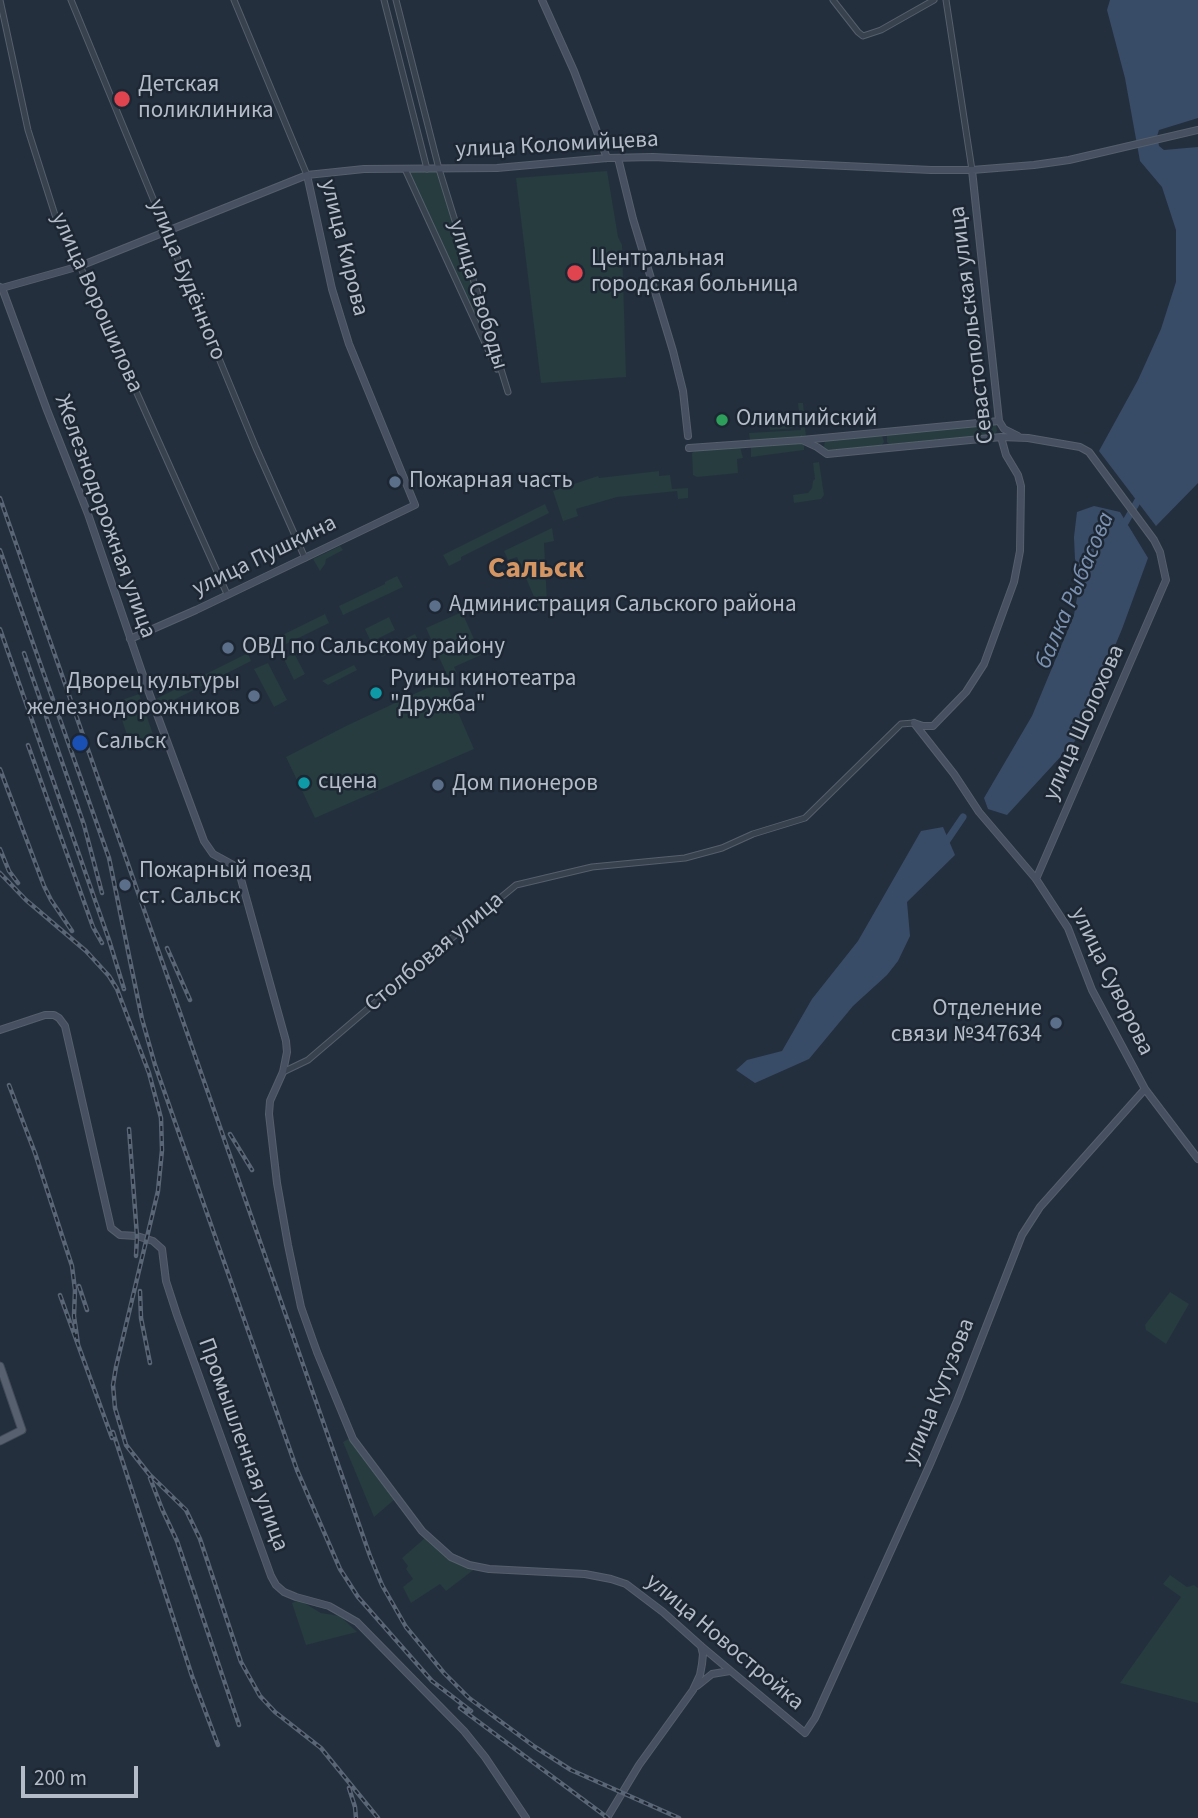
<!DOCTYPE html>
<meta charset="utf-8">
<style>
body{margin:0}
#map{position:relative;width:1198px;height:1818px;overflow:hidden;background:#242f3e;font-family:"Source Sans 3",sans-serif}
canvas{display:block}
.scale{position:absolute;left:21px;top:1766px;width:117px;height:32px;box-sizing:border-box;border:4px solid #b4bcc9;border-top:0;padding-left:9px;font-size:21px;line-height:24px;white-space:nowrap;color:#b4bcc9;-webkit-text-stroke:5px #1d2633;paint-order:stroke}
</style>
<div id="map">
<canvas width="1198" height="1818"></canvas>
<div class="scale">200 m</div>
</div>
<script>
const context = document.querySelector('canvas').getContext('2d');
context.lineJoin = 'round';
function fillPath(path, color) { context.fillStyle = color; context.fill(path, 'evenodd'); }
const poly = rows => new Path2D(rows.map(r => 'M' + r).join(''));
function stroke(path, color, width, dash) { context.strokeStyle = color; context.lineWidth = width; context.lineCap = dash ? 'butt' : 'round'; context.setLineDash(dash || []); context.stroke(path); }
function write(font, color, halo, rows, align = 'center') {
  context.font = font + ' "Source Sans 3",sans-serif'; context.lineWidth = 5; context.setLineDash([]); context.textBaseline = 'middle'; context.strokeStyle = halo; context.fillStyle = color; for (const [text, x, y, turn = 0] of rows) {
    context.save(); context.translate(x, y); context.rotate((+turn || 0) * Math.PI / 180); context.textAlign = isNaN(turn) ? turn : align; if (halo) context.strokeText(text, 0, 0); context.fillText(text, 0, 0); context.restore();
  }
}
fillPath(poly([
 [405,169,439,169,490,338,484,341],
 [607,171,618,237,622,245,626,377,541,383,516,178],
 [798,403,803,403,806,437,752,442,750,440,749,433,801,430],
 [785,418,786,422,793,421,794,428,770,430,769,419],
 [994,424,996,425,997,431,994,435,889,444,887,442,887,434],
 [882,435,884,442,881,446,827,450,824,447,825,440],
 [802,442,804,443,804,450,751,457,751,447,753,446],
 [740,447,743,458,737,459,738,473,697,477,693,475,692,453,695,451],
 [819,462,824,495,821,499,794,503,793,495,808,493,812,488,813,481,815,479,813,463],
 [659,471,659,476,670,475,672,489,688,488,688,498,678,499,677,491,617,497,576,509,578,516,563,521,553,491,598,476,599,478],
 [545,504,549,513,461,557,461,560,449,566,443,555],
 [552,528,554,541,544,543,547,602,540,611,517,557,508,560,504,551],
 [340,546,343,550,326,559,325,564,320,571,313,559],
 [397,576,403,587,343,615,339,606,385,584,385,582],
 [462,612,481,655,454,667,457,673,448,677,426,628],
 [325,614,329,623,266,654,262,645],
 [389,617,395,630,371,642,365,629],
 [415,634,418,640,382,657,379,652],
 [248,653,251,661,158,708,154,700],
 [294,653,305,674,294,680,284,659],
 [268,663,287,700,274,707,254,669],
 [354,665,357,670,328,685,322,681],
 [444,680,474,749,315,818,286,757,346,726],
 [139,694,156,743,132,750,116,702],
 [1170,1292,1189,1304,1166,1344,1146,1330,1145,1325],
 [350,1438,395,1499,374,1517,343,1442],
 [425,1538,451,1560,476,1568,446,1591,440,1584,411,1603,403,1587,413,1579,406,1569,408,1566,402,1558],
 [1170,1575,1187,1587,1194,1585,1198,1588,1198,1703,1120,1683,1181,1597,1163,1584],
 [299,1600,321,1613,340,1616,357,1632,306,1645,292,1603]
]), '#263c3f');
fillPath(poly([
 [1110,0,1198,0,1198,118,1159,130,1157,136,1159,146,1164,150,1198,147,1198,483,1156,526,1099,451,1138,380,1161,329,1176,282,1176,230,1162,187,1140,161,1125,78,1107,10],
 [1094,506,1120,512,1148,558,1122,629,1075,741,1007,815,988,809,984,798,1032,716,1074,615,1081,575,1075,559,1074,537,1077,512],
 [943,827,955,855,907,902,910,936,898,961,887,975,853,1006,809,1059,755,1083,736,1070,747,1060,782,1051,812,999,858,941,921,831]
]), '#394c67');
stroke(poly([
 [1121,530,1141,495],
 [944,845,963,817]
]), '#394c67', 7);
const tertiary = poly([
 [0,0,28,130,55,215,80,266,227,594],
 [71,0,256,448,305,558],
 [234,0,307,175],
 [384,0,427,169],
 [396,0,439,169,508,392],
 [833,0,858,32,863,36,881,30,934,0],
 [946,0,972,170],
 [405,169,497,369],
 [283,1072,308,1060,418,966,516,885,592,867,685,858,722,848,753,834,805,818,901,724,914,723]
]);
const secondary = poly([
 [542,0,574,71,607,158],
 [618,158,633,219,673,351,683,391,688,436],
 [972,170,999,421,1004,429,1018,436],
 [0,287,2,288,47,410,88,514,148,690,204,841,213,854,235,866,239,872,286,1041,287,1052,283,1072,270,1101,269,1114,277,1183,288,1245,301,1307,317,1352,353,1439,422,1531,451,1557,469,1565,489,1569,585,1574,611,1579,626,1584,663,1612,701,1646,805,1733,815,1718,931,1462,957,1401,1022,1235,1040,1207,1145,1089],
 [2,288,80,266,307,175,364,169,497,168,607,158,653,157,931,170,972,170,1034,165,1069,160,1198,130],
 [802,440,817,447,827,454,1001,437,1028,438,1080,447,1089,452,1154,540,1160,552,1166,580,1036,879],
 [689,448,802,440,999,421],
 [130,639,196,610,415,505,349,344,332,289,307,175],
 [914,723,954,774,979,812,1036,879,1068,928,1092,990,1145,1089,1198,1159],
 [914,723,923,726,933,726,966,692,984,664,1014,582,1020,551,1021,486,1018,475,1006,455,1001,437],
 [0,1030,45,1015,54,1015,59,1018,65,1026,111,1228,120,1235,137,1236,153,1241,162,1249,166,1281,177,1315,271,1576,276,1585,284,1592,296,1597,329,1606,357,1622,464,1731,485,1757,526,1818],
 [697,1686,712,1674,730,1671],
 [607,1818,639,1765,693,1690,700,1675,702,1664,703,1654,701,1646]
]);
const primary = poly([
 [0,1366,22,1430,0,1441]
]);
stroke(tertiary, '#565f6c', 7);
stroke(secondary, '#565f6c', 8);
stroke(primary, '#414a57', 9);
stroke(tertiary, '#38414e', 5);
stroke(secondary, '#465061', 6);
stroke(primary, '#56606e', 7);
const rail = poly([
 [0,498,370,1556,382,1585,406,1627,444,1673,469,1698,535,1747,571,1770,679,1818],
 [0,550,109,858,142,1019,155,1065,297,1470,340,1569,358,1597,432,1681,471,1711],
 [0,629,109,940,124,989],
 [24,653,84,825,102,893],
 [28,745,93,927,102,943],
 [0,769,44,886,51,900,72,931],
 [0,849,9,871,18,883],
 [0,873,26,900,86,951,109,976,117,989,149,1073,161,1118,162,1150,158,1191,116,1367,113,1385,115,1408,126,1445,149,1474,186,1510,200,1539,241,1662,260,1696,275,1712,321,1748,378,1818],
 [167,948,190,1000],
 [9,1085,35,1153,72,1266,75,1290,74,1316,78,1344],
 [129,1129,137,1236,136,1256],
 [230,1134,252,1170],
 [79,1286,87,1310],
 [140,1291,141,1318,150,1363],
 [60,1295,112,1438],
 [113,1432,192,1676,218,1745],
 [150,1478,162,1509,177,1541,239,1725],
 [460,1708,608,1818],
 [349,1788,355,1807,356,1818]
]);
stroke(rail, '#5a6575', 4.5);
stroke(rail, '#1d2633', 2, [5]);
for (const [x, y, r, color] of [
 [122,99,9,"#e0444e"],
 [575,273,9,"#e0444e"],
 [722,420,7,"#2e9e5b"],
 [395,482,7,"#5c6f8a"],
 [435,606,7,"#5c6f8a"],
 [228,648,7,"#5c6f8a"],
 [376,693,7,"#0f9aa8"],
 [254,696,7,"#5c6f8a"],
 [80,743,9,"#1a4fb4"],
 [304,783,7,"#0f9aa8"],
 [438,785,7,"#5c6f8a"],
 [125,885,7,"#5c6f8a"],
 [1056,1023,7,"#5c6f8a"]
]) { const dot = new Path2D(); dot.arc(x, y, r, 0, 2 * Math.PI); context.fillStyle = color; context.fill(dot); stroke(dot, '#1d2633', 2.5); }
write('23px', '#b4bcc9', '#1d2633', [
 ["Детская",138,86],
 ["поликлиника",138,112],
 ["Центральная",591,260],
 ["городская больница",591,286],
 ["Олимпийский",736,420],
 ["Пожарная часть",409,482],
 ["Администрация Сальского района",449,606],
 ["ОВД по Сальскому району",242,648],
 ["Руины кинотеатра",390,680],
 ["\"Дружба\"",390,706],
 ["Дворец культуры",240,683,"right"],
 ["железнодорожников",240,709,"right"],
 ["Сальск",96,743],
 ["сцена",318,783],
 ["Дом пионеров",452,785],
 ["Пожарный поезд",139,872],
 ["ст. Сальск",139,898],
 ["Отделение",1042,1010,"right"],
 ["связи №347634",1042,1036,"right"]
], 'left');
write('23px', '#b4bcc9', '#1d2633', [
 ["улица Коломийцева",557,146,-3],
 ["улица Кирова",343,248,76],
 ["улица Будённого",186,280,68],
 ["улица Свободы",477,295,73],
 ["улица Ворошилова",96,303,66],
 ["Севастопольская улица",973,325,-97],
 ["Железнодорожная улица",104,517,70],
 ["улица Пушкина",265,557,-26],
 ["улица Шолохова",1085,723,-66],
 ["Столбовая улица",435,953,-40],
 ["улица Суворова",1111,982,64],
 ["улица Кутузова",940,1392,-68],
 ["Промышленная улица",242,1445,70],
 ["улица Новостройка",724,1643,40]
]);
write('italic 24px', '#7c92b1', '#1d2633', [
 ["балка Рыбасова",1076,591,-67]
]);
write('bold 30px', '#d59563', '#1d2633', [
 ["Сальск",536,570]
]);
</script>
